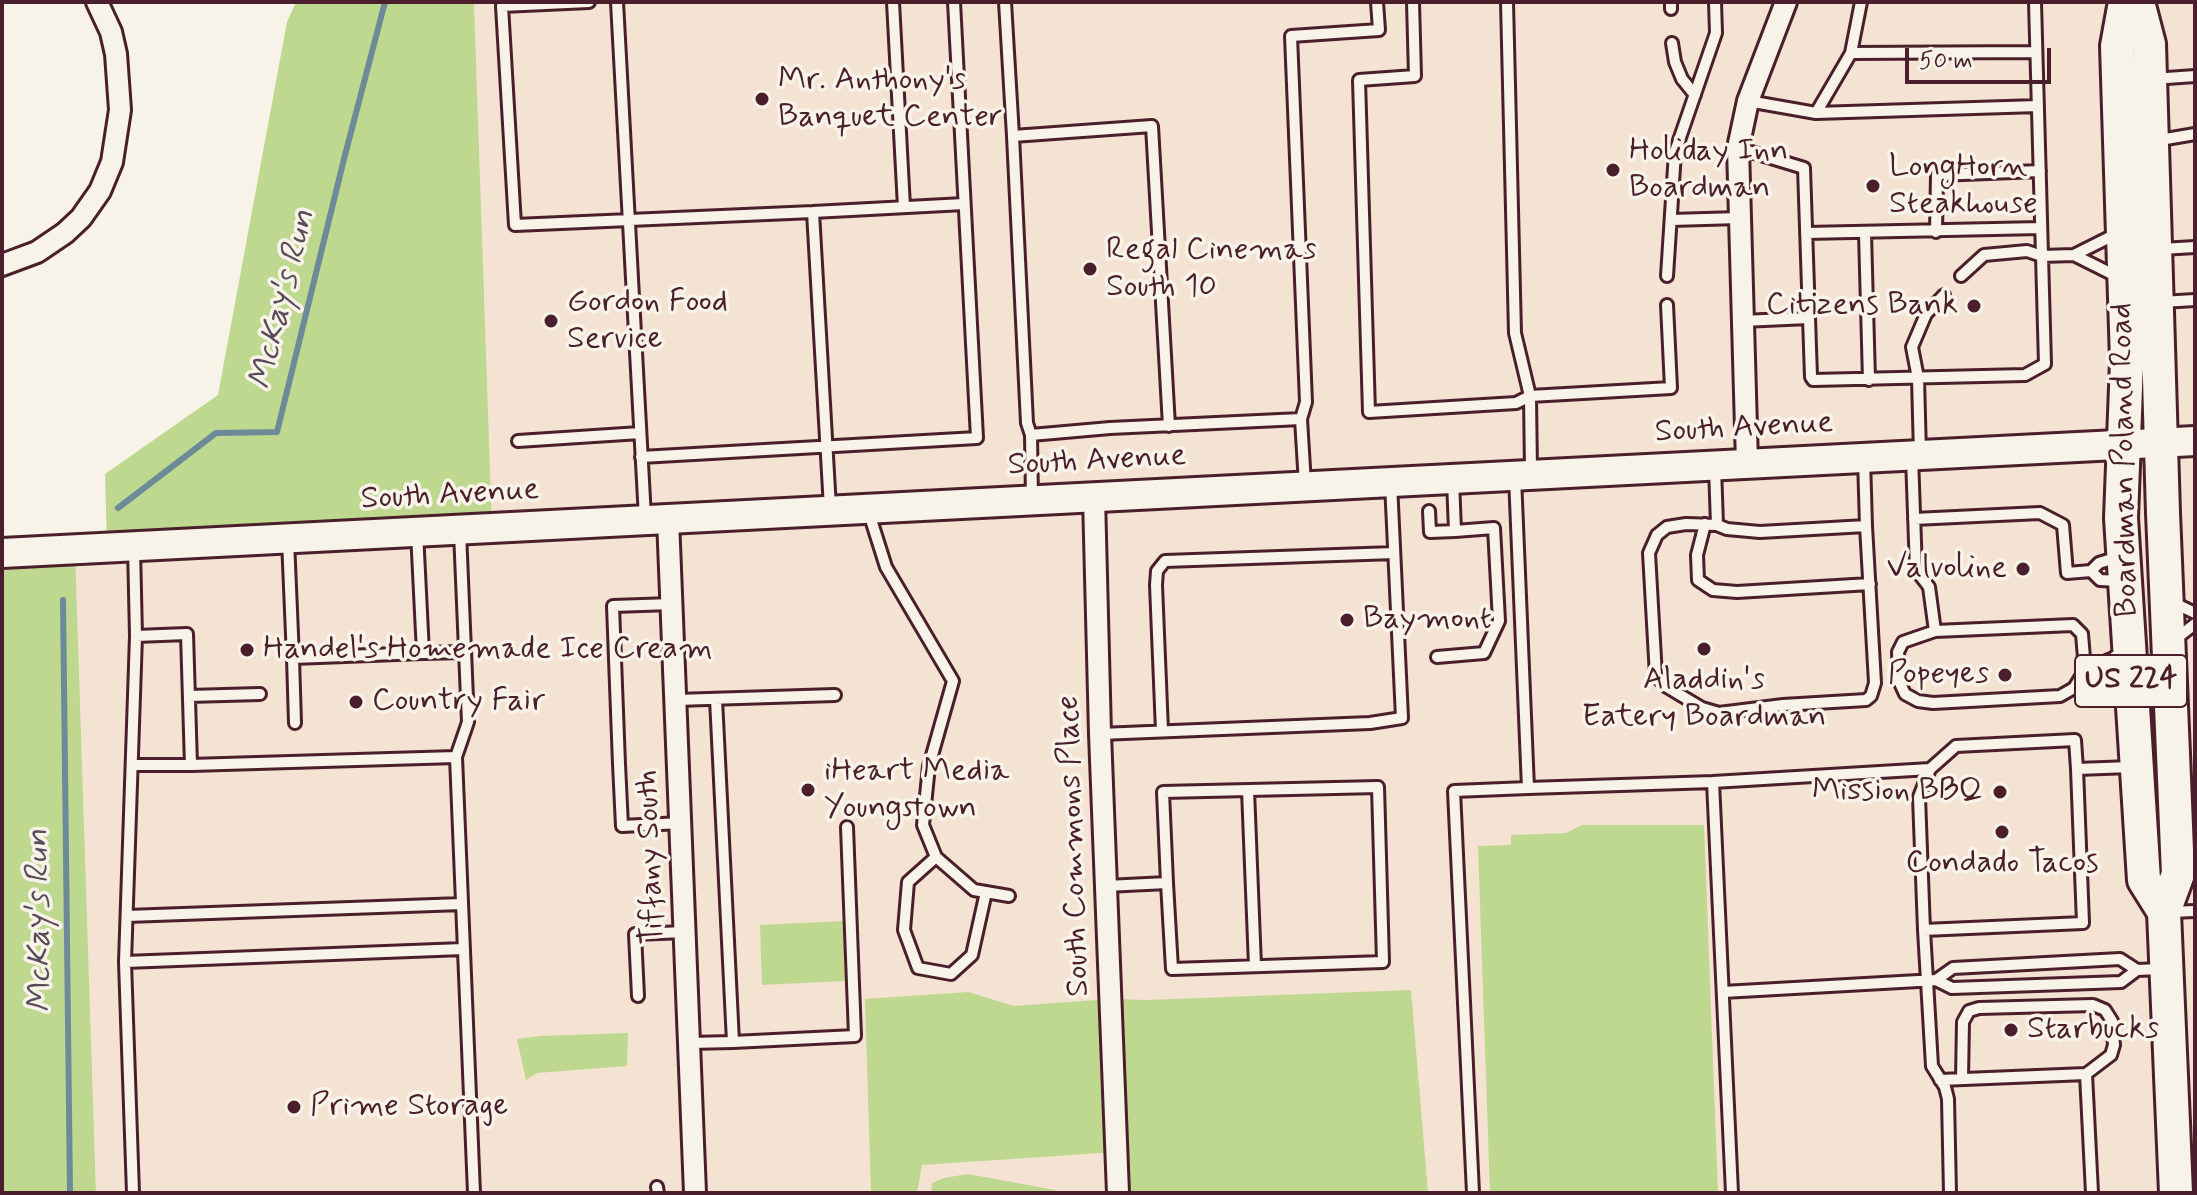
<!DOCTYPE html>
<style>
body{margin:0}
#map{position:relative;width:2197px;height:1195px;overflow:hidden;background:#f7f3e8;font-family:Mynerve,sans-serif}
canvas{display:block}
.frame{position:absolute;inset:0;border:4px solid #4a1f2b;pointer-events:none}
.scale{position:absolute;left:1905px;top:48px;width:146px;height:36px;box-sizing:border-box;border:4px solid #4a1f2b;border-top:0;padding-left:10px;font-size:24px;line-height:28px;white-space:nowrap;color:#4a1f2b;-webkit-text-stroke:6px #f7f3e8;paint-order:stroke}
</style>
<div id="map">
<canvas width="2197" height="1195"></canvas>
<div class="frame"></div>
<div class="scale">50 m</div>
</div>
<script>
const context = document.querySelector('canvas').getContext('2d');
context.lineJoin = 'round';
function fillPath(path, color) { context.fillStyle = color; context.fill(path, 'evenodd'); }
const poly = rows => new Path2D(rows.map(r => 'M' + r).join(''));
function stroke(path, color, width, dash) { context.strokeStyle = color; context.lineWidth = width; context.lineCap = dash ? 'butt' : 'round'; context.setLineDash(dash || []); context.stroke(path); }
function write(font, color, halo, rows, align = 'center') {
  context.font = font + ' Mynerve,sans-serif'; context.lineWidth = 7; context.setLineDash([]); context.textBaseline = 'middle'; context.strokeStyle = halo; context.fillStyle = color; for (const [text, x, y, turn = 0] of rows) {
    context.save(); context.translate(x, y); context.rotate((+turn || 0) * Math.PI / 180); context.textAlign = isNaN(turn) ? turn : align; if (halo) context.strokeText(text, 0, 0); context.fillText(text, 0, 0); context.restore();
  }
}
fillPath(poly([
 [474,2,2195,2,2195,1193,96,1193,75,549,492,528]
]), '#f4e2d2');
fillPath(poly([
 [296,2,474,2,492,528,107,547,105,474,218,395,287,22],
 [75,549,96,1193,2,1193,2,553],
 [1582,825,1704,825,1718,1193,1490,1193,1478,846,1511,845,1511,835,1566,833],
 [843,921,845,981,762,985,760,925],
 [1411,990,1428,1193,1118,1193,1116,1152,922,1165,917,1193,871,1193,865,999,968,992,1014,1006,1110,999,1147,1000],
 [628,1033,627,1066,537,1073,526,1080,517,1039,541,1036],
 [968,1174,1055,1190,1063,1193,931,1193,932,1183,944,1178]
]), '#bfd88f');
stroke(poly([
 [118,508,216,433,277,432,344,159,385,2],
 [63,600,70,1193]
]), '#6d8a99', 6);
const lane = poly([
 [589,2,502,6,515,225,813,212],
 [617,2,645,518],
 [893,2,904,207],
 [1005,2,1013,136],
 [1413,2,1415,76,1359,80,1369,412,1516,403,1530,396,1671,388,1667,305],
 [1507,2,1515,333,1530,396,1531,472],
 [1671,2,1671,9],
 [1672,43,1675,62,1682,79,1695,95],
 [1851,53,2036,52],
 [2153,79,2195,76],
 [1748,101,1816,113,2038,106],
 [1816,113,1851,53,1861,2],
 [2154,141,2195,134],
 [1738,148,1804,168,1811,377,1813,380,2025,375,2045,364,2035,2],
 [1671,220,1739,218],
 [1936,232,1937,175,2040,171],
 [1806,233,2041,228],
 [1865,233,1869,380],
 [2161,249,2195,247],
 [2074,255,2118,277],
 [1667,276,1675,152,1716,33,1715,2],
 [1961,276,1984,255,2027,251,2042,256,2074,255,2118,233],
 [2161,302,2195,300],
 [1742,321,1809,318],
 [1301,419,1306,402,1291,36,1379,30,1377,2],
 [1031,435,1027,423,1013,136,1152,126,1169,426],
 [518,441,640,433],
 [1920,454,1918,378,1912,347,1926,314,1944,295],
 [641,457,977,438,954,2],
 [1912,457,1916,570,1929,587,1935,631],
 [1715,467,1717,525,1727,529,1760,532,1866,526,1864,459],
 [1515,477,1528,788,1713,782,1732,1193],
 [1032,499,1031,435,1110,428,1301,419,1305,484],
 [830,508,813,212,964,204],
 [868,510,886,567,953,681,929,766,923,825,936,857,974,890,1009,896],
 [1429,511,1430,532,1455,531,1453,480],
 [1914,519,2040,513,2063,525,2067,573,2091,571,2099,563,2118,557],
 [1705,524,1697,555,1698,580,1713,590,1737,592,1870,584],
 [1717,525,1686,524,1667,527,1657,535,1649,553,1656,676,1667,687,1702,708,1719,713,1783,705,1866,700,1871,696,1875,683,1866,526],
 [460,532,468,722,456,757,474,1193],
 [288,540,293,658,423,653,417,532],
 [2091,571,2100,580,2121,581],
 [2172,602,2195,613],
 [672,604,613,606,619,764,622,826,681,823],
 [2173,641,2195,624],
 [423,653,465,652],
 [1437,657,1484,653,1499,621,1494,528,1455,531],
 [293,658,295,723],
 [2085,670,2082,634,2073,625,1935,631,1903,642,1898,652,1899,681,1905,694,1918,701,1933,703,2060,696,2074,688,2085,670,2113,658,2124,650],
 [2085,670,2116,682,2127,689],
 [189,696,260,694],
 [676,700,835,695],
 [1162,731,1156,585,1157,571,1165,561,1394,553],
 [1100,734,1370,723,1402,718,1391,483],
 [133,765,191,765,187,634,136,636],
 [191,765,456,757],
 [2077,769,2075,740,1956,746,1930,769,1919,797,1924,930,2083,923,2077,769,2131,767],
 [1713,782,1930,769],
 [1248,790,1255,966],
 [936,857,908,882,904,930,918,968,951,974,972,955,986,892],
 [1106,886,1167,883,1172,969,1383,962,1378,787,1163,792,1167,883],
 [2170,912,2195,911],
 [127,916,462,904],
 [1924,930,1932,1066,1945,1087,1948,1099,1950,1193],
 [125,962,463,949],
 [1936,980,1953,968,2120,959,2137,970],
 [1723,992,1936,980,1952,988,2121,982,2137,970,2161,969],
 [638,996,635,934,685,932],
 [733,1042,855,1036,847,827],
 [689,1043,733,1042,716,699],
 [1962,1079,1963,1022,1969,1011,1979,1008,2093,1005,2105,1010,2112,1021,2114,1045,2111,1055,2086,1074],
 [1940,1080,2086,1074,2092,1193],
 [657,1187,658,1193],
 [133,1193,125,962,136,636,134,548],
 [1473,1193,1454,791,1528,788]
]);
const street = poly([
 [2,265,37,252,65,233,81,218,100,191,112,162,120,110,116,54,111,32,97,2],
 [1747,463,1738,148,1748,101,1786,2],
 [1094,497,1100,734,1118,1193],
 [668,519,695,1193]
]);
const secondary = poly([
 [2,553,2195,441]
]);
const primary = poly([
 [2125,2,2117,46,2127,361,2121,518,2144,880,2164,912],
 [2138,2,2149,44,2163,513,2178,874,2164,912,2176,1193]
]);
stroke(lane, '#4a1f2b', 16);
stroke(street, '#4a1f2b', 26);
stroke(secondary, '#4a1f2b', 34);
stroke(primary, '#4a1f2b', 38);
stroke(lane, '#f7f3e8', 10);
stroke(street, '#f7f3e8', 20);
stroke(secondary, '#f7f3e8', 28);
stroke(primary, '#f7f3e8', 32);
for (const [x, y, r, color] of [
 [762,99,8,"#4a1f2b"],
 [1613,170,8,"#4a1f2b"],
 [1873,186,8,"#4a1f2b"],
 [1090,269,8,"#4a1f2b"],
 [1974,306,8,"#4a1f2b"],
 [551,321,8,"#4a1f2b"],
 [2023,569,8,"#4a1f2b"],
 [1347,620,8,"#4a1f2b"],
 [1704,649,8,"#4a1f2b"],
 [247,650,8,"#4a1f2b"],
 [2005,675,8,"#4a1f2b"],
 [356,702,8,"#4a1f2b"],
 [808,790,8,"#4a1f2b"],
 [2000,792,8,"#4a1f2b"],
 [2002,832,8,"#4a1f2b"],
 [2011,1030,8,"#4a1f2b"],
 [294,1107,8,"#4a1f2b"]
]) { const dot = new Path2D(); dot.arc(x, y, r, 0, 2 * Math.PI); context.fillStyle = color; context.fill(dot); stroke(dot, '#f7f3e8', 3); }
for (const [x, y, w] of [
 [2131,681,112]
]) { const box = new Path2D(); box.roundRect(x - w / 2, y - 26, w, 52, 6); context.fillStyle = '#f7f3e8'; context.fill(box); stroke(box, '#4a1f2b', 2); }
write('bold 30px', '#4a1f2b', null, [
 ["US 224",2131,681]
]);
write('32px', '#4a1f2b', '#f7f3e8', [
 ["Mr. Anthony's",778,81],
 ["Banquet Center",778,118],
 ["Holiday Inn",1629,152],
 ["Boardman",1629,189],
 ["LongHorn",1889,168],
 ["Steakhouse",1889,205],
 ["Regal Cinemas",1106,251],
 ["South 10",1106,288],
 ["Gordon Food",567,303],
 ["Service",567,340],
 ["Citizens Bank",1958,306,"right"],
 ["Valvoline",2007,569,"right"],
 ["Baymont",1363,620],
 ["Handel's Homemade Ice Cream",263,650],
 ["Popeyes",1989,675,"right"],
 ["Aladdin's",1704,681,"center"],
 ["Eatery Boardman",1704,718,"center"],
 ["Country Fair",372,702],
 ["iHeart Media",824,772],
 ["Youngstown",824,809],
 ["Mission BBQ",1984,792,"right"],
 ["Condado Tacos",2002,864,"center"],
 ["Starbucks",2027,1030],
 ["Prime Storage",310,1107]
], 'left');
write('32px', '#4a1f2b', '#f7f3e8', [
 ["South Avenue",1744,429,-3],
 ["Boardman Poland Road",2126,460,-91],
 ["South Avenue",1097,462,-3],
 ["South Avenue",450,496,-3],
 ["South Commons Place",1075,846,-92],
 ["Tiffany South",652,857,-92]
]);
write('italic 34px', '#584c59', '#f7f3e8', [
 ["McKay's Run",284,300,-76],
 ["McKay's Run",41,921,-91]
]);
</script>
